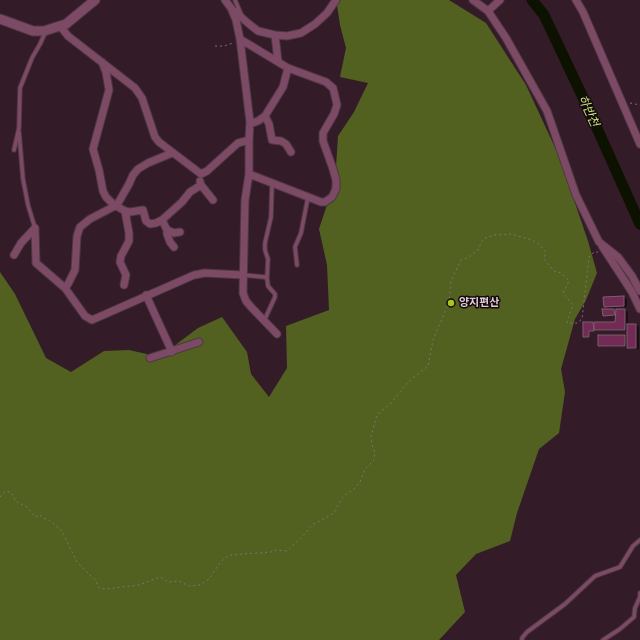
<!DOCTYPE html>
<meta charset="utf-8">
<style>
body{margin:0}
canvas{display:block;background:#331b28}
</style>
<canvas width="640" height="640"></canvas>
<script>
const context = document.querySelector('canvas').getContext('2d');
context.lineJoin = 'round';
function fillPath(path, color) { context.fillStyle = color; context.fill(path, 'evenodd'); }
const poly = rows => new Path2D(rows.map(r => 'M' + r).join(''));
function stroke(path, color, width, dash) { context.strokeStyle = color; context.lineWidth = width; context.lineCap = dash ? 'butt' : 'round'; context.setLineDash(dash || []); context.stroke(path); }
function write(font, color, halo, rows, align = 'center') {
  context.font = font + ' "Fira Sans Condensed","Noto Sans KR",sans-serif'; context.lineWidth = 3; context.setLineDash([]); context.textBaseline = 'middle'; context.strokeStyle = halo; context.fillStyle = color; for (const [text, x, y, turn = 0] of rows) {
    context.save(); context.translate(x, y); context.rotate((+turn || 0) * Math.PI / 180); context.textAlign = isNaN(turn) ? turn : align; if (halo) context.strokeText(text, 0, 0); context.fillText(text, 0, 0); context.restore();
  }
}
fillPath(poly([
 [341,0,449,0,486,23,526,85,559,156,588,241,597,273,586,300,575,319,561,369,565,392,559,433,539,449,517,513,510,541,476,554,456,575,465,612,439,640,0,640,0,272,15,294,46,358,71,372,104,351,129,350,151,355,170,349,198,328,222,317,247,352,251,374,269,397,287,368,286,326,329,310,327,265,319,229,328,202,336,167,338,136,354,112,368,83,340,77,346,48,340,25,337,5]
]), '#536120');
fillPath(poly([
 [624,297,627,299,627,307,608,308,605,306],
 [603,310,614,310,617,311,625,310,628,312,628,325,636,325,639,327,639,349,631,349,628,347,602,347,599,345,625,336,628,338,628,331,598,331,595,329,595,331,590,331,590,338,584,337,593,323,595,324,616,323,616,316,605,316,604,315]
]), '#0007');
stroke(poly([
 [532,0,544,15,587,106,640,224]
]), '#0d1200', 11);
const building = poly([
 [624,296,624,306,604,307,603,297,624,296],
 [602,309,614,309,615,315,603,316,602,309],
 [616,309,625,309,625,330,594,330,594,322,615,322,616,309],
 [583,322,593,322,594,331,589,331,589,337,583,337,583,322],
 [627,324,636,324,636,348,627,348,627,324],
 [598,335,625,335,625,346,598,346,598,335]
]);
fillPath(building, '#722b55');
stroke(building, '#7b5f6d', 1);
const service = poly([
 [235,0,241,14],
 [19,132,23,179,28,205,35,228],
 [14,150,19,128,20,88,32,58,40,44,46,31],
 [297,265,295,247,301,233,308,197],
 [243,275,264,277,267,278,268,286,275,294,275,297,264,321],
 [267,278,268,259,265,250,265,243,271,217,272,184],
 [522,640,522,638,527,632,565,604,595,576,620,567,633,546,640,540],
 [603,640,620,629,634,617,635,608,640,597,640,593]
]);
const minor = poly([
 [225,0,231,8,236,20,240,39,250,122,249,140,249,174,245,200,243,293,246,301,251,307,277,334],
 [473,0,488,11],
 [500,0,488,11,506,38,547,111,576,195,599,242,618,257,632,276,640,291],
 [576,0,583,12,640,144],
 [232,9,249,24,258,31,275,35,287,36,301,33,315,24,327,13,336,0],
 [60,26,68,36,135,88,142,98,155,137,159,142,201,174,207,171,238,143,249,140],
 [275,35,278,61],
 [240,39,288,68,326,82,333,88,335,96,337,105,334,114,323,133,323,141,333,169,336,180,336,189,332,197,325,202,321,202,249,174],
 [102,62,106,72,109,90,93,149,99,170,103,191,106,197,113,204,125,211,130,212,143,210,146,221,150,224,156,223,162,220,182,202,190,192,201,185],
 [265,116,269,124,272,140,281,141,286,144,291,152],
 [250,124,258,121,265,116,283,87,288,68],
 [172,153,148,163,138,169,133,175,129,184,117,205,90,219,80,227,77,236,75,270,68,284,65,288,85,316,92,320,194,275,205,273,243,275],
 [200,181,201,185,213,200],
 [162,220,167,230,167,234,170,242,174,247],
 [35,228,36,263,65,288],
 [167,230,174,233,180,232],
 [602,246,632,292,640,309],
 [14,255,21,243,35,228],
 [124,285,126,275,120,262,121,256,129,241,129,233,125,211],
 [146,295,172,352],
 [150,358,199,342]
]);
const tertiary = poly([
 [0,19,33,31,44,31,66,24,95,0]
]);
stroke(service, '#4e3744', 5.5);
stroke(minor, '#4e3744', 9);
stroke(tertiary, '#4e3744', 11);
stroke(poly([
 [215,46,224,46,233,43],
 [630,103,640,105],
 [0,497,6,491,10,492,14,497,15,501,27,507,35,517,40,515,43,518,49,520,62,531,77,562,96,581,99,588,106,589,139,585,160,577,168,582,179,581,189,586,200,585,209,579,220,563,226,557,231,555,271,552,276,550,287,551,303,536,312,525,331,515,335,511,342,498,346,494,353,490,360,482,365,469,374,460,375,453,372,445,371,437,376,418,378,414,391,403,407,383,428,366,433,340,449,302,451,281,461,260,469,257,479,249,481,242,485,238,494,235,511,234,532,240,539,244,546,252,544,259,554,271,561,273,569,281,563,293,573,305,568,318,567,323,577,323,582,319,589,257,594,252,598,252]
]), '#826e78', 1, [2, 3]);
stroke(service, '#7c4a65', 3.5);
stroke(minor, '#7c4a65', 7);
stroke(tertiary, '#7c4a65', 9);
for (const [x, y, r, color] of [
 [451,303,4,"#a9c71b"]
]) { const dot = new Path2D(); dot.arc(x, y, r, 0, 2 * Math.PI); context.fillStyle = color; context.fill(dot); stroke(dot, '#14090f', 1.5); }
write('bold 11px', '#ddccd4', '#14090f', [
 ["양지편산",459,303]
], 'left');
write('italic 12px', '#cee977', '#14090f', [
 ["하반천",588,111,65]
]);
</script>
